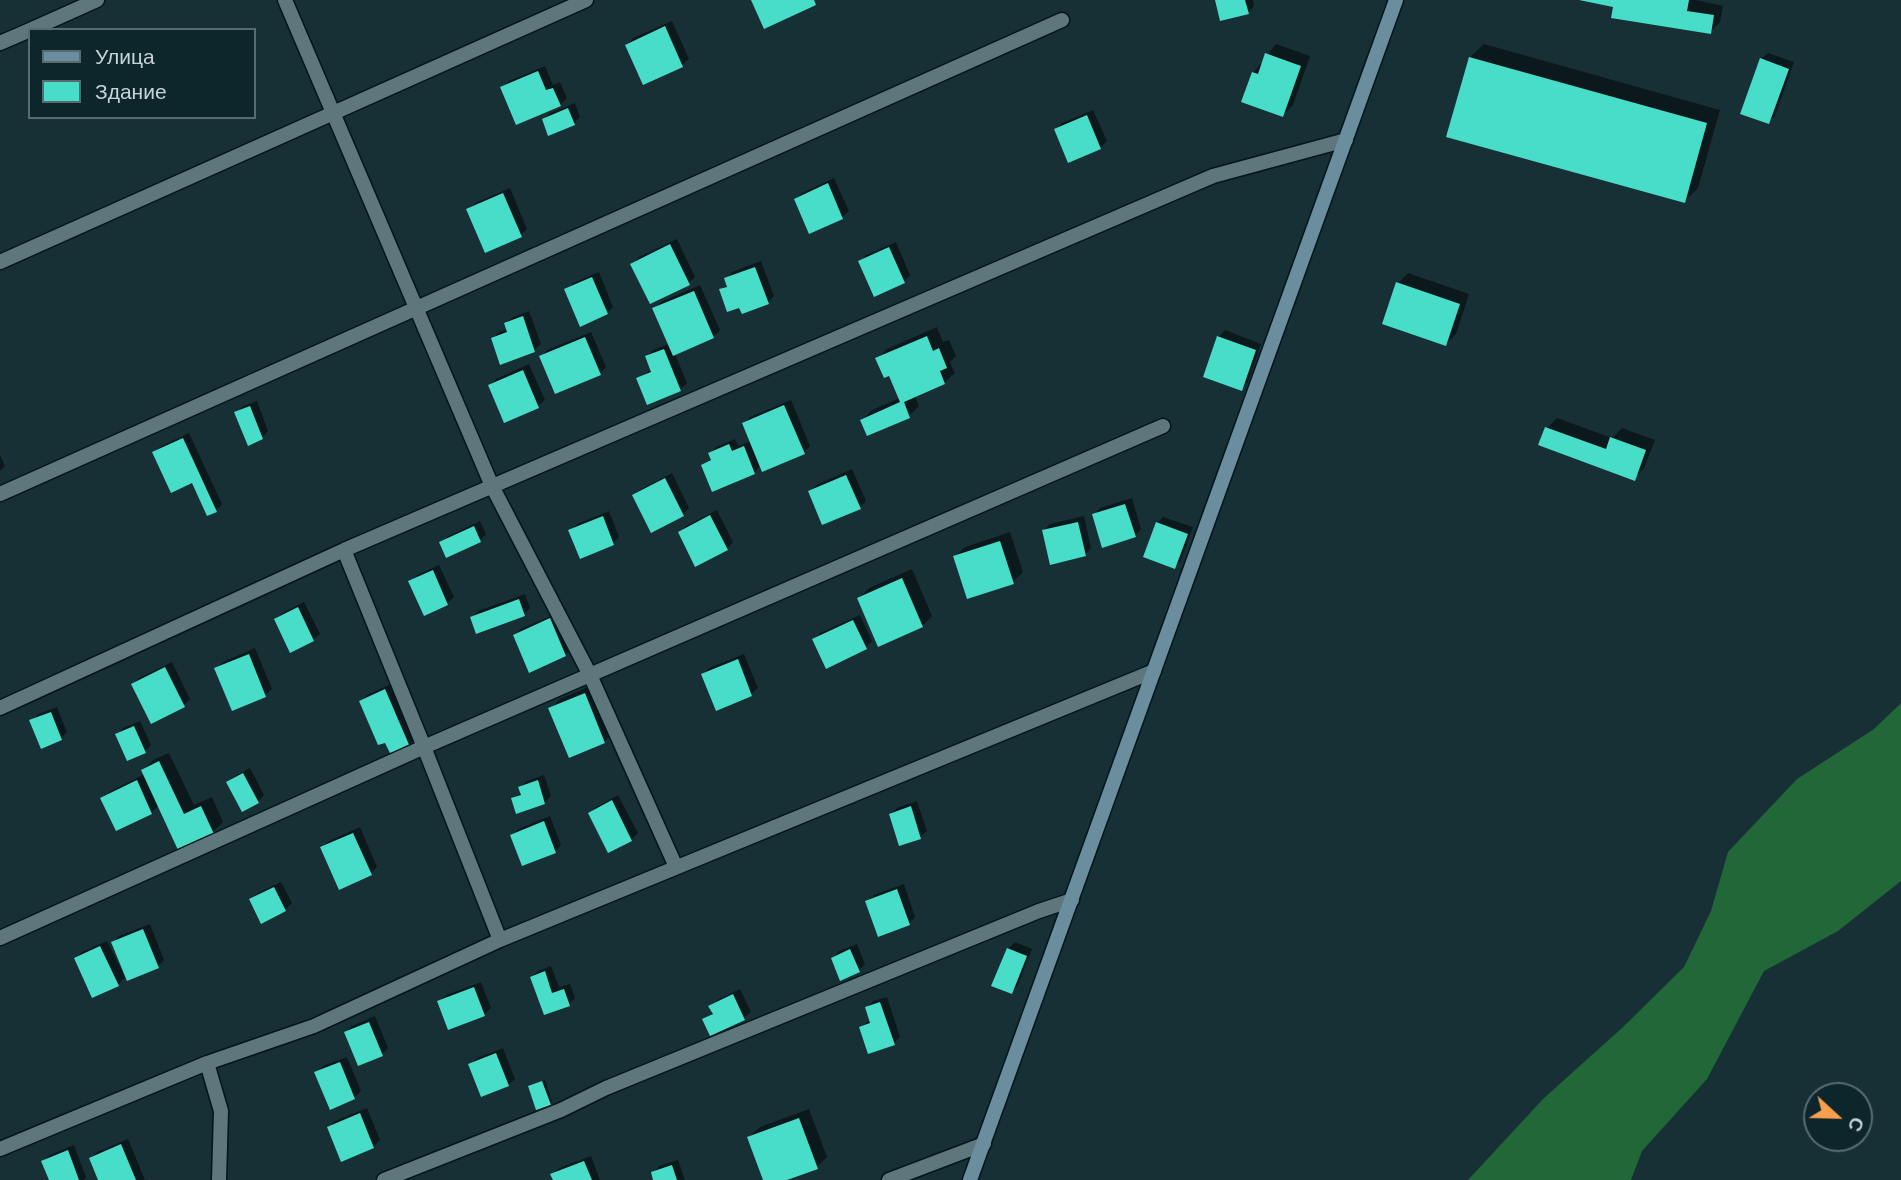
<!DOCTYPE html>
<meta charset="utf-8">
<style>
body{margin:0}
#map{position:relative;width:1901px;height:1180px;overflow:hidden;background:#173035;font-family:"Work Sans",sans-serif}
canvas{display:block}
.legend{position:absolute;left:28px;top:28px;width:228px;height:91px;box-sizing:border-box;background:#0d262b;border:2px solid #576c70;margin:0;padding:9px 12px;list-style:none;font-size:21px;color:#c6d4d7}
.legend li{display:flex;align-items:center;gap:14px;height:35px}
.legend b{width:35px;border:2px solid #576c70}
.north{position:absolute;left:1803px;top:1082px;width:70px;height:70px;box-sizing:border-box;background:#0d262b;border:2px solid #576c70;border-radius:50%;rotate:112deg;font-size:19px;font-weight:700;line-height:28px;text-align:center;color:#c6d4d7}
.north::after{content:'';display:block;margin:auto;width:24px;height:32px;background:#fa9f4e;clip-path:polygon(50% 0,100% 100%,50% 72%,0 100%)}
</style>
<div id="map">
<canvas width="1901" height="1180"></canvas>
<ul class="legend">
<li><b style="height:9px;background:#6a8e9e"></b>Улица</li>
<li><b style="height:19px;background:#48ddc8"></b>Здание</li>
</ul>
<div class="north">С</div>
</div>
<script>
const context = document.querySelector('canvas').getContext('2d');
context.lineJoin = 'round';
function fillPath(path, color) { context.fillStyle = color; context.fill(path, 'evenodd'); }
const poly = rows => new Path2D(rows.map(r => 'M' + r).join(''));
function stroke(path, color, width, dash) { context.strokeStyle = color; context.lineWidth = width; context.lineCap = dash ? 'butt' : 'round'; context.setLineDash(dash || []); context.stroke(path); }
fillPath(poly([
 [1901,703,1901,881,1838,931,1764,971,1707,1079,1642,1151,1631,1180,1468,1180,1543,1099,1622,1028,1684,967,1711,911,1728,852,1797,779,1874,729]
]), '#216738');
fillPath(poly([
 [1217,0,1253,0,1254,6,1248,13],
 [1580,0,1696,0,1723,6,1720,22,1710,32,1615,5],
 [672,21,689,59,682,65,643,82,627,45,633,38],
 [1276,44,1310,56,1293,105,1283,115,1253,73],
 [1484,44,1720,110,1698,188,1684,202,1470,57],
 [1768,53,1794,62,1775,116,1768,122,1761,59],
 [545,66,553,85,560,82,567,98,560,105,502,88,509,81],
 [575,103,580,117,574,123,544,120,550,113],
 [1093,110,1107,141,1100,148,1056,129,1062,123],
 [834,178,849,211,842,217,810,232,796,199,802,193],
 [510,188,527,229,521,235,468,209,475,203],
 [677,239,695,277,689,283,633,264,639,257],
 [896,242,910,275,904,282,860,262,866,255],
 [761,261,774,296,768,302,740,305,721,290,728,284,726,279,732,272],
 [599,272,613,307,607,313,566,290,573,283],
 [1408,273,1469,294,1456,334,1446,344,1398,283],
 [700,285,720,330,713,337,675,354,687,383,680,390,638,379,652,369,647,357,653,350,669,344,654,309,661,302],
 [529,311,541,344,534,350,493,338,499,332,508,329,506,323,513,317],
 [937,327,943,342,949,340,956,356,950,362,955,373,944,383,915,396,919,406,909,416,862,420,872,410,900,398,890,374,877,359,887,349],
 [1225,330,1261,344,1248,382,1241,389,1219,337],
 [591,332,606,367,600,373,541,357,547,350],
 [529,364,545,400,538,406,490,385,496,379],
 [791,400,810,446,804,452,761,465,754,473,703,465,712,458,710,453,716,447,735,439,738,446,751,441,744,424,750,417],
 [257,401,268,431,262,438,236,413,243,406],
 [1557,418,1612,438,1622,428,1655,440,1644,468,1634,478,1541,444,1547,428],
 [189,433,222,504,216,511,193,481,154,452,161,446],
 [0,455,5,466,0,471],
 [852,469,866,501,860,507,810,492,816,485],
 [672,473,689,508,683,515,634,495,641,489],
 [1132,498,1141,529,1135,536,1094,515,1100,508],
 [717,510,733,542,727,549,680,532,686,526],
 [609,511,619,537,613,543,571,531,577,524],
 [1084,516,1091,548,1085,555,1044,530,1050,524],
 [1163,517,1193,527,1181,560,1175,567,1157,523],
 [480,521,486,534,480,540,441,543,448,536],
 [1010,532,1023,572,1013,582,955,557,965,547],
 [439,565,454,597,447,604,411,581,417,575],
 [912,569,932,616,922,626,859,598,869,588],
 [525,594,530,608,524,614,472,617,478,611],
 [304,602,320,634,313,640,276,619,282,613],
 [557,613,572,648,565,655,530,670,515,635,521,629],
 [860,615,872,641,866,648,814,640,820,633],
 [255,648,272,689,265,695,216,668,223,662],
 [744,654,758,688,751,694,717,708,703,675,709,668],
 [172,662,190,699,184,705,133,684,139,678],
 [391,684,415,739,409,745,386,740,361,701,367,695],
 [595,684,614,732,604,742,550,709,560,699],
 [57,707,67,732,61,739,32,721,38,714],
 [140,721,151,745,145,751,117,735,123,728],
 [169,753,194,805,212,797,223,822,213,832,159,805,151,813,103,798,109,792,145,774,143,770,153,760],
 [250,768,264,795,258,802,228,782,235,776],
 [544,775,551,796,544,803,513,799,522,791,520,787,527,781],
 [618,795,638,833,631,840,590,813,596,807],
 [917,801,927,831,920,837,900,843,891,814,897,808],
 [550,816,561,845,555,852,512,835,518,829],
 [360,827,377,867,371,873,322,848,329,841],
 [281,882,292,903,285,910,251,900,258,893],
 [904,884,915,917,909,924,867,901,874,895],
 [150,924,164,960,158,966,113,943,119,936],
 [107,941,125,977,118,985,76,958,82,952],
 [1015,942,1032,949,1018,985,1011,992,1008,949],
 [857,944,865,964,859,971,833,958,839,951],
 [551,966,559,987,570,984,575,998,569,1004,545,1013,532,977,538,971],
 [481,982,491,1008,484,1015,439,1001,446,995],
 [740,989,751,1012,744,1018,704,1020,713,1012,711,1006,717,1000],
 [887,997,900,1037,894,1043,861,1027,871,1019,867,1008,873,1001],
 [375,1016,388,1048,382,1054,346,1032,352,1026],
 [503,1048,515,1079,508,1085,470,1064,477,1058],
 [347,1057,361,1091,354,1098,316,1073,323,1066],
 [545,1080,552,1101,550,1104,530,1086],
 [367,1108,380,1140,373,1147,329,1127,335,1121],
 [809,1109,827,1157,817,1167,782,1180,765,1180,749,1137,760,1127],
 [128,1139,145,1180,100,1180,91,1158,97,1152],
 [74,1145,86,1177,83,1180,50,1180,43,1161,50,1155],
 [591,1156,600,1180,555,1180,552,1175,559,1168],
 [678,1160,685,1180,655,1180,653,1173,659,1166]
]), '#0007');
fillPath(poly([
 [751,0,814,0,816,5,764,29],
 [1215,0,1245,0,1249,14,1220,21],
 [1579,0,1689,0,1687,11,1714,15,1711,34,1611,18,1613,7],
 [665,26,683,67,643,85,625,45],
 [1265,53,1301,66,1283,117,1241,102,1252,72,1258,74],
 [1469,57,1707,123,1685,203,1446,137],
 [1760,58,1789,69,1769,124,1740,114],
 [538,71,546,90,553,88,561,106,516,125,500,87],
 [568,108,575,125,548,136,542,119],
 [1087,115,1101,149,1068,163,1054,129],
 [828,183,843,219,809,234,794,199],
 [503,193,522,237,485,253,466,209],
 [670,244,690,285,650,304,630,264],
 [889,247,905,283,874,297,858,261],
 [755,267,769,304,742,314,739,308,727,312,719,289,727,287,724,278],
 [592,277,608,314,580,327,564,289],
 [1396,282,1460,304,1446,346,1382,324],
 [694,291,714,338,673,356,652,308],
 [523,316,535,352,500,365,491,338,507,332,504,323],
 [927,336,933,351,939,348,947,368,940,371,945,384,904,402,910,418,867,436,860,420,900,402,889,376,884,378,875,358],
 [1217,336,1256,350,1242,391,1203,377],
 [585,337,601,375,555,394,539,356],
 [664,349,681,391,647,405,636,378,651,372,645,356],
 [523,370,539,408,504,423,488,385],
 [784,405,805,454,762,472,742,423],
 [250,406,263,439,248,446,234,412],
 [1545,427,1606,449,1610,437,1646,450,1635,481,1538,445],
 [183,438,217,512,207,516,192,483,171,493,152,452],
 [729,444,732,451,744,446,755,474,712,492,701,465,711,460,708,453],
 [846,475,861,509,822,525,808,491],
 [665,478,684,516,651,533,632,495],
 [1125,504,1136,537,1102,548,1092,514],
 [710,515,728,550,695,567,678,532],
 [603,516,614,545,580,559,568,530],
 [1078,522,1086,556,1050,565,1042,530],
 [1156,522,1188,534,1175,569,1143,557],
 [474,526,481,542,446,558,439,542],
 [1000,541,1014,584,967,599,953,556],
 [433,570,448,605,424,616,408,581],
 [902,578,923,627,878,647,857,598],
 [519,599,525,616,476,634,470,617],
 [298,607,314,641,290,653,274,619],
 [550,618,566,656,529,673,513,635],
 [853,620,867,649,826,669,812,639],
 [249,654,266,697,232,711,214,668],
 [738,659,752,696,716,711,701,674],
 [165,667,185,707,151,724,131,684],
 [385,689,410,747,391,755,385,743,378,745,359,701],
 [585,693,605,743,569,758,548,708],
 [51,712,62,740,41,749,29,720],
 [134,726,146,753,127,761,115,734],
 [159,761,184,814,201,806,214,834,178,850,141,770],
 [243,773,259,803,242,812,226,782],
 [137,780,152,814,116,831,100,798],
 [538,780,545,804,516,814,511,798,521,795,518,787],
 [612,800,632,841,608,853,588,813],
 [911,806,921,839,899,846,889,814],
 [544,821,556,853,522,866,510,835],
 [353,833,372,875,339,890,320,847],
 [274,887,286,911,261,924,249,899],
 [897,889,910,925,878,937,865,901],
 [143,929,159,968,127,981,111,942],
 [100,946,119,986,92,998,74,958],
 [1007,948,1027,956,1012,994,991,986],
 [850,949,860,972,840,981,831,958],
 [545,971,552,993,564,989,570,1006,544,1015,530,977],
 [474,987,485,1016,448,1030,437,1001],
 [733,994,745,1020,710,1036,702,1019,713,1014,708,1006],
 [880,1002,895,1045,868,1054,859,1027,870,1023,865,1007],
 [369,1022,383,1056,358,1066,344,1032],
 [496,1053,509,1086,481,1097,468,1064],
 [340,1062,355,1099,330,1110,314,1072],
 [542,1081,551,1105,536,1110,528,1086],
 [360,1113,374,1148,341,1162,327,1127],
 [799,1118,818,1169,787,1180,763,1180,747,1137],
 [121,1144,136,1180,98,1180,89,1158],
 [68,1150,79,1180,49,1180,41,1161],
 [584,1161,592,1180,553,1180,550,1174],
 [672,1165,677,1180,653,1180,651,1172]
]), '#48ddc8');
const street = poly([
 [285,0,492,486,590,675,676,867],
 [30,30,97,0],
 [0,43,30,30],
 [0,262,586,0],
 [0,494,1062,20],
 [344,550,424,747,1163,426],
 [0,708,344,550,1213,176,1346,140],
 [0,938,424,747,500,940,314,1026,207,1063,0,1149],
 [500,940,1154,671],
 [207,1063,221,1111,219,1180],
 [384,1180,561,1110,606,1088,1039,911,1072,900],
 [889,1180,984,1144]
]);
const secondary = poly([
 [970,1180,1396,0]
]);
stroke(street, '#01171c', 17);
stroke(secondary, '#01171c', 17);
stroke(street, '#5d777c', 14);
stroke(secondary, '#6a8e9e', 14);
</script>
